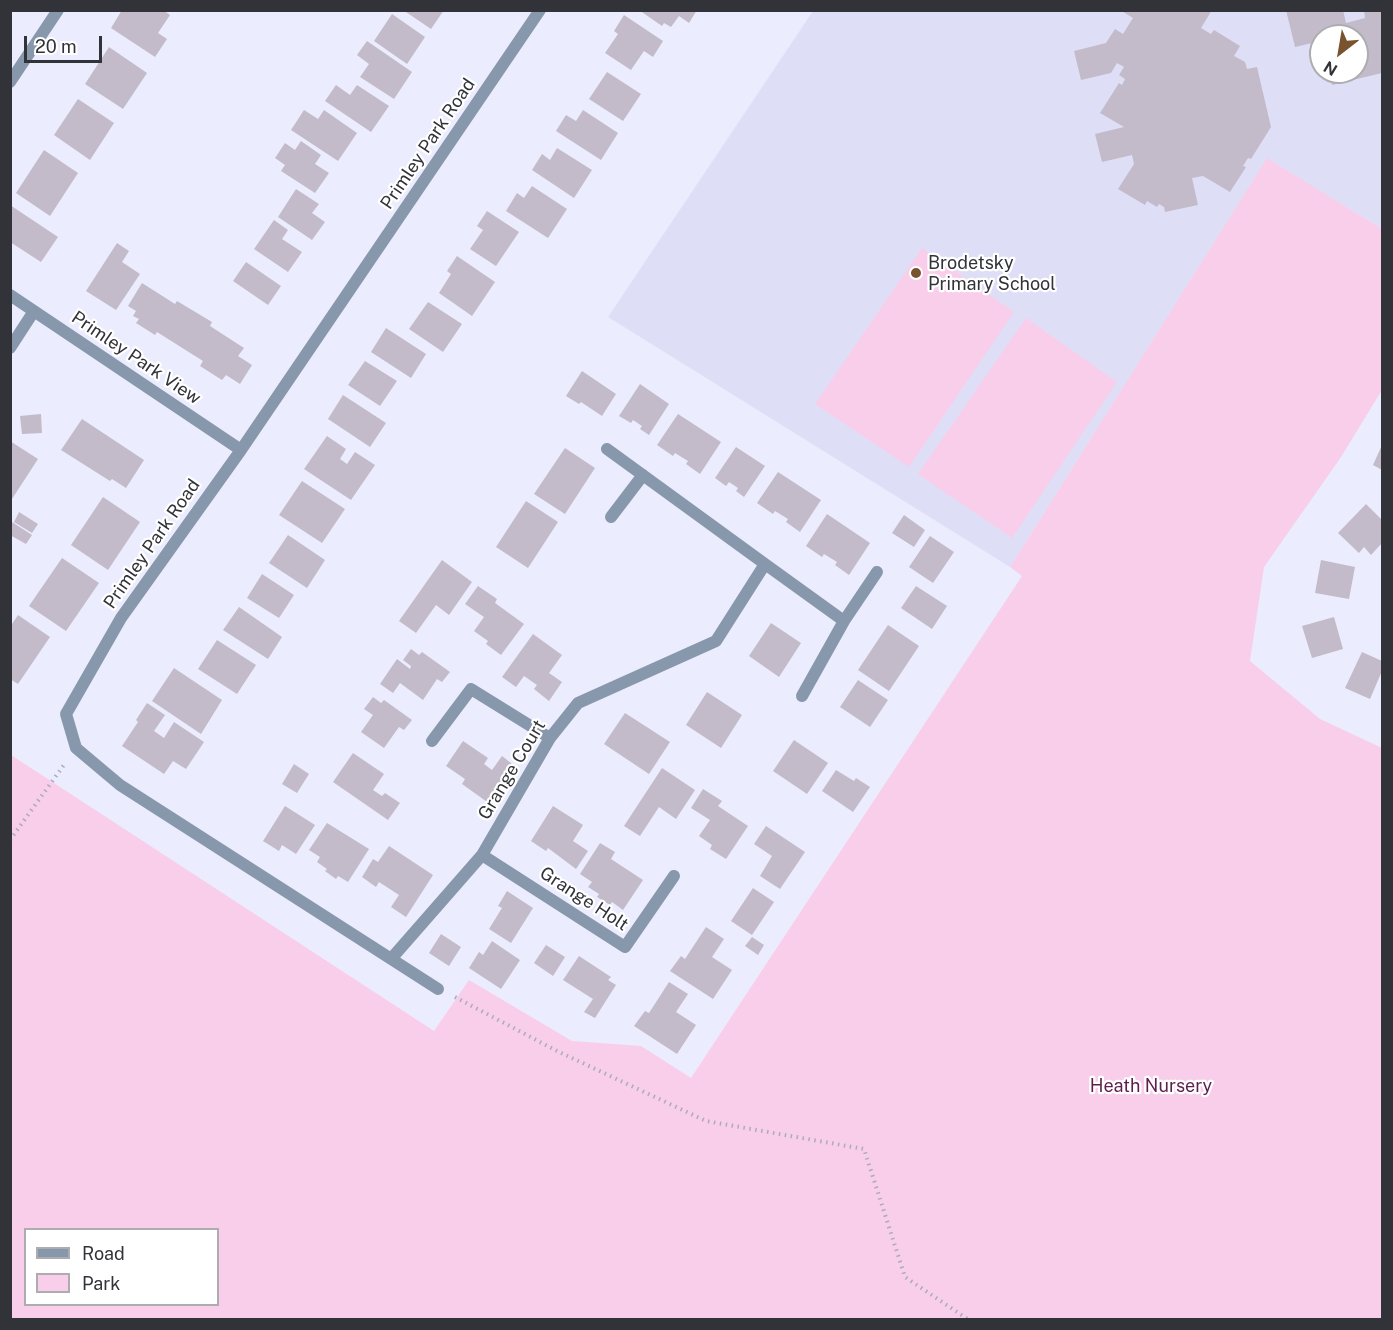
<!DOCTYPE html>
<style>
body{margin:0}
#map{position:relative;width:1393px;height:1330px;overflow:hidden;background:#ebecfd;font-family:"Public Sans",sans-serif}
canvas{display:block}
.frame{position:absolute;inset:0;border:12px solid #323339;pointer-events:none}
.legend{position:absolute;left:24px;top:1228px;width:195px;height:78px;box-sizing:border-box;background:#fff;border:2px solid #adadb0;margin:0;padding:8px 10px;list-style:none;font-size:18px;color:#323339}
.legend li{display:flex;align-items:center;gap:12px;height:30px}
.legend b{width:30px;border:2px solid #adadb0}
.north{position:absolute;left:1309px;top:24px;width:60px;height:60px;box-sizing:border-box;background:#fff;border:2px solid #adadb0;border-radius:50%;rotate:211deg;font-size:16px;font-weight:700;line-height:24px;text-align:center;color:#323339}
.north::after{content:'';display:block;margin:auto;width:21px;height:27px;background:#78532d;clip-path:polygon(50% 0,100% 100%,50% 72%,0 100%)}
.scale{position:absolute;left:24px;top:36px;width:78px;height:27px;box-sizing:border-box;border:3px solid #323339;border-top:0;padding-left:8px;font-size:18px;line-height:21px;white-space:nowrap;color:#323339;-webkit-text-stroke:4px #fff;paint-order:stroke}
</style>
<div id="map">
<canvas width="1393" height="1330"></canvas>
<div class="frame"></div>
<ul class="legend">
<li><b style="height:8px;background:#8898ac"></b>Road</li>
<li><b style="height:16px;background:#f9ceea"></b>Park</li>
</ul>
<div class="north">N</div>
<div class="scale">20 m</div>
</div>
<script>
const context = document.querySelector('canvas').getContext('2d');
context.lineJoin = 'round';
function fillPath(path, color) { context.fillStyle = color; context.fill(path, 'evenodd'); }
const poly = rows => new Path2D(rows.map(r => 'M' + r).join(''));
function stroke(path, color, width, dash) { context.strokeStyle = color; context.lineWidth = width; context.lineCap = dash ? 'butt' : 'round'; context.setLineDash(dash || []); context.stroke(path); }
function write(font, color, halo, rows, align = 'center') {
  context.font = font + ' "Public Sans",sans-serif'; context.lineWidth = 4.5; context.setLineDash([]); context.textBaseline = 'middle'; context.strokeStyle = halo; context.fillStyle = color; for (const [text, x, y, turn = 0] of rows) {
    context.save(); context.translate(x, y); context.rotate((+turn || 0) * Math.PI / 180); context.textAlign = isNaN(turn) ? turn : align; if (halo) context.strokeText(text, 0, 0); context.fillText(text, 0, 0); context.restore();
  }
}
fillPath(poly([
 [813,11,1382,11,1382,229,1267,159,1010,567,608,317],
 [1321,36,1357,36,1357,72,1321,72]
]), '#dedff7');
fillPath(poly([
 [1267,158,1382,229,1382,390,1341,457,1264,567,1250,661,1320,719,1382,748,1382,1319,11,1319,11,755,434,1031,469,980,572,1041,641,1046,691,1078,1022,576,1010,567],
 [26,1230,218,1230,218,1304,26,1304],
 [922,248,1014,312,909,467,815,404],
 [1026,318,1117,382,1012,538,918,474]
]), '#f9ceea');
fillPath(poly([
 [122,10,163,10,170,15,158,33,167,39,155,57,111,28],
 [403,10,444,10,431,29],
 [639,10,697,10,689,23,679,16,671,27,664,23,662,26],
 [1120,10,1212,10,1201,28,1211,34,1214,30,1240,46,1234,56,1245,62,1247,69,1257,67,1271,127,1251,159,1248,158,1243,166,1246,167,1230,192,1203,176,1192,178,1198,205,1165,212,1164,207,1159,204,1157,207,1147,201,1145,205,1118,189,1134,164,1132,155,1102,162,1095,134,1124,127,1100,113,1119,83,1122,85,1125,79,1119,75,1124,67,1117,63,1111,73,1081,80,1074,51,1106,43,1115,29,1123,34,1133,18],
 [1286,10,1343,10,1346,23,1365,18,1364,10,1382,10,1382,73,1332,85,1329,72,1357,72,1357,36,1321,36,1321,41,1295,47],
 [392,14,425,37,407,64,374,41],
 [624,15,663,41,653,57,644,51,631,70,605,53,618,34,614,31],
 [367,41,412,72,394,99,360,77,369,64,357,55],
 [109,47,147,73,123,109,85,84],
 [607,72,641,94,623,121,589,99],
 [336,85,350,95,357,85,389,106,371,132,325,101],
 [78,99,114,123,90,160,54,135],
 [304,110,318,119,324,110,357,133,338,161,291,130],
 [583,110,618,133,601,160,556,131,566,115,576,121],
 [301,141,321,155,315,164,329,173,315,193,281,171,285,165,275,158,285,143,295,150],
 [557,148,592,170,574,198,532,170,542,154,550,160],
 [44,150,78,173,50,216,16,193],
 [532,186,567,209,548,238,506,211,517,193,524,198],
 [296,189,319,204,312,213,325,222,312,240,278,217],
 [10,205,58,237,41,262,10,242],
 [487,211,519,232,496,266,470,249,483,230,477,226],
 [274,220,288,230,282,239,302,252,288,272,254,249],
 [117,243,129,251,122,262,140,274,116,310,86,291],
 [457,256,495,282,472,316,439,293,451,274,447,271],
 [246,262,281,286,268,305,233,281],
 [142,283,175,304,177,301,212,322,210,326,244,348,238,356,252,365,240,384,226,375,222,380,200,366,203,361,157,332,155,335,136,323,139,319,133,316,136,311,128,306],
 [428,302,462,324,443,352,409,329],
 [386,328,426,354,411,378,371,352],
 [365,361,397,381,380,406,348,385],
 [582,371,616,394,602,416,581,402,579,404,566,396],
 [640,384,669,404,649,435,640,429,642,426,633,420,631,423,619,416],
 [343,395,386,423,370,447,328,419],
 [41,414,42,433,22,434,20,416],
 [678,414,721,442,700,474,686,464,688,461,675,453,673,456,657,445],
 [82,419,144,460,126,488,112,479,110,481,61,450],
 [327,436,346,449,340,459,347,464,355,452,375,465,351,500,304,469],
 [10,441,38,459,10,502],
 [1382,445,1382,470,1373,465],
 [736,447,765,466,744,497,736,491,738,488,729,482,726,486,715,478],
 [565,448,595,468,565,514,534,494],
 [778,472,821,500,800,532,786,522,788,519,775,511,773,514,757,503],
 [302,481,345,509,322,543,279,515],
 [103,497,140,522,108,570,71,545],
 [526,501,558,522,528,568,496,547],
 [1366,504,1382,520,1382,543,1371,555,1364,547,1359,553,1338,533],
 [19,512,38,524,32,533,14,522],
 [827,514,870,543,849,575,835,565,837,562,824,554,822,557,806,546],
 [904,515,925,530,914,547,892,533],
 [12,522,32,535,26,544,10,535],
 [288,535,325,560,307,588,269,563],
 [930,536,954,552,933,583,909,567],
 [62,558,99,583,66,631,29,606],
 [442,560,472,582,449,615,436,605,416,633,399,621],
 [1321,560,1355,567,1349,599,1315,593],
 [262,574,294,595,279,618,247,598],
 [478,586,497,599,495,603,524,624,501,655,486,644,488,641,474,631,484,617,465,604],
 [916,586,947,606,932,629,901,608],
 [239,607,282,637,268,659,223,630],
 [18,615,50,637,18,684,10,679,10,627],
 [1334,617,1343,649,1312,658,1302,626],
 [771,623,801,643,779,677,749,656],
 [888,625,919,646,889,691,858,670],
 [533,634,562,655,549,673,562,682,549,701,534,689,537,685,524,676,516,687,502,677],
 [217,640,256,665,237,694,198,669],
 [411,649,419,655,422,652,450,672,442,682,437,679,423,700,400,683,393,693,380,684,397,659,410,669,411,666,403,660],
 [1362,652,1382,661,1382,671,1370,699,1345,688],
 [174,668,222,700,201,734,152,701],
 [858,680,888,700,870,727,840,707],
 [707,692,742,715,721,748,686,725],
 [373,697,381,703,384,700,412,720,404,730,399,727,384,748,361,732,373,715,364,709],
 [147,703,165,715,154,731,164,738,174,722,204,742,186,769,173,761,164,774,122,746,138,722,136,720],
 [625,713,670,742,649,774,604,744],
 [794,740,828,763,807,794,773,771],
 [463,741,488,758,484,764,492,770,502,756,516,767,490,804,462,784,465,779,446,766],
 [353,753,384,774,373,790,382,796,385,793,400,803,388,820,333,782],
 [294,764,309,774,297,793,282,784],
 [662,768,695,790,676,819,659,807,640,836,624,826],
 [836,770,854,781,856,778,870,787,853,812,822,791],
 [703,789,722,801,718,806,748,826,726,859,710,849,712,845,699,836,710,820,691,808],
 [285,806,315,825,296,854,282,845,279,851,263,841],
 [553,806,583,825,573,841,588,851,576,869,548,848,546,851,531,841],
 [327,823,369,849,348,882,338,876,336,879,325,871,327,869,317,862,320,857,309,850],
 [766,826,805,852,780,889,760,876,772,856,754,844],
 [600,843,615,852,611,859,643,880,623,910,612,902,610,905,597,897,599,894,588,887,592,882,580,874],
 [389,846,433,875,406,917,391,907,399,895,379,882,376,887,362,877,373,859,378,862],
 [753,888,774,902,752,935,731,921],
 [507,891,533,908,511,943,489,929,502,908,498,906],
 [706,927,724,939,712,957,732,970,713,999,670,971,681,956,685,959],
 [441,934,461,947,449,966,429,953],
 [752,937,764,945,758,955,745,946],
 [492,941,520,960,501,989,469,968,479,952,483,955],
 [546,945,565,957,553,976,534,963],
 [579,956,611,977,608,980,616,985,595,1018,584,1012,593,999,563,980],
 [669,982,688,994,676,1012,696,1025,677,1054,634,1026,645,1011,649,1013]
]), '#c3bbc9');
stroke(poly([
 [10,840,66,762],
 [455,997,557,1051,706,1121,864,1149,905,1277,969,1320]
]), '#abacba', 4, [1.5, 4.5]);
stroke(poly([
 [10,82,58,10],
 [10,295,241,450],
 [10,348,34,311],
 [607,449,765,564],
 [611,517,643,475],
 [844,621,877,572],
 [432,741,471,689,550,738],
 [482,855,625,947,674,876],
 [391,959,482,855,550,738,578,703,716,641,765,564,844,621,802,696],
 [438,989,120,785,76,748,66,714,121,618,241,450,540,10]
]), '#8898ac', 12);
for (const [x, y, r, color] of [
 [916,273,6,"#78532d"]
]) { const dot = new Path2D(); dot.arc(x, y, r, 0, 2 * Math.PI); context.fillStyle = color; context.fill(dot); stroke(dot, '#fff', 2); }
write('18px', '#323339', '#fff', [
 ["Primley Park Road",428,144,-56],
 ["Primley Park View",136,358,34],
 ["Primley Park Road",152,544,-55],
 ["Grange Court",512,770,-59],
 ["Grange Holt",584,899,33]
]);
write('18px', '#323339', '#fff', [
 ["Brodetsky",928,263],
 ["Primary School",928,284]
], 'left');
write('18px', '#5d1f4d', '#fff', [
 ["Heath Nursery",1151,1086]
]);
</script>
